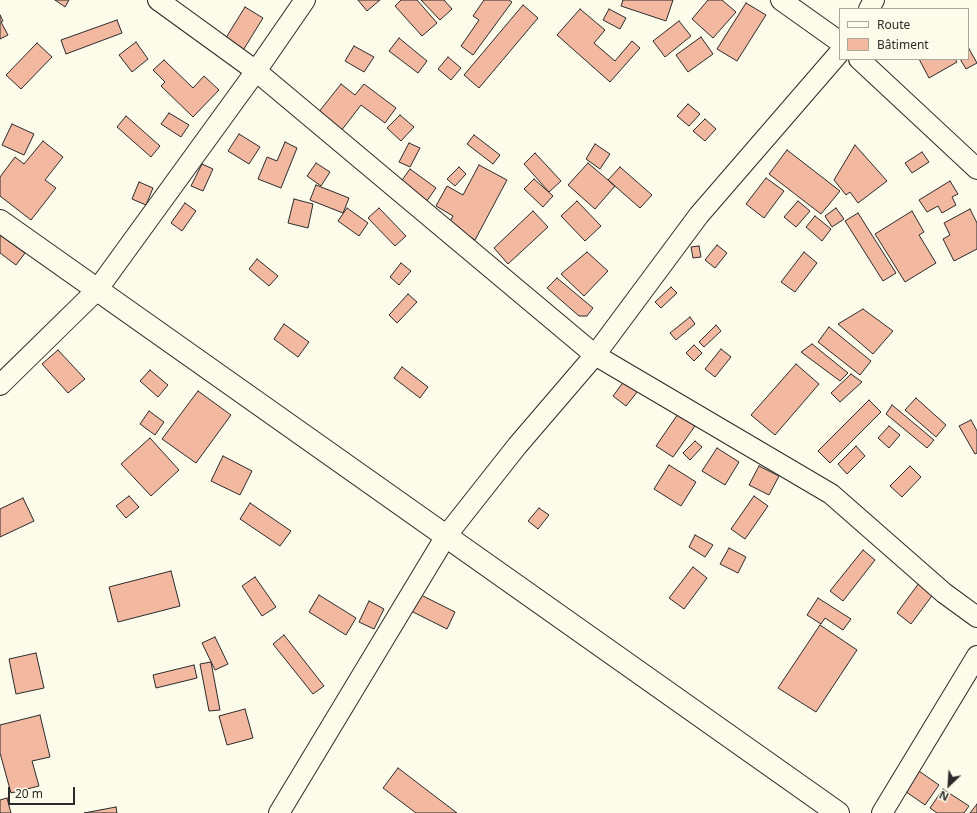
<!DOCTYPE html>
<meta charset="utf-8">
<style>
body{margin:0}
#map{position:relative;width:977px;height:813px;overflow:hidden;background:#fdfbea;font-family:"Noto Sans",sans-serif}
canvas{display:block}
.legend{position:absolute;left:839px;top:8px;width:130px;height:52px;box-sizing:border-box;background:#fdfbea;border:1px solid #a9a89e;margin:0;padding:5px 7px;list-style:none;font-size:12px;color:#2b2b2b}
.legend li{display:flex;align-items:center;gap:8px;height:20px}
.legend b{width:20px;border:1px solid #a9a89e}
.north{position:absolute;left:929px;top:765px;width:40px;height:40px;-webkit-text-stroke:3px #fdfbea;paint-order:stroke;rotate:205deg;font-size:11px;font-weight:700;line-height:16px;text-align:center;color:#2b2b2b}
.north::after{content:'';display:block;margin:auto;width:14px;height:18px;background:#2b2b2b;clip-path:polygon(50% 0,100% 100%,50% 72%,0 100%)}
.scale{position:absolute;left:8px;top:787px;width:67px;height:18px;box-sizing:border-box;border:2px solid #2b2b2b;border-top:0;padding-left:5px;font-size:12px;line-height:14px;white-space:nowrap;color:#2b2b2b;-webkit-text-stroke:3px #fdfbea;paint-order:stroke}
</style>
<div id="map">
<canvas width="977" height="813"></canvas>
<ul class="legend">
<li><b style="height:5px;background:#fdfbea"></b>Route</li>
<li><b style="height:11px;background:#f2b8a0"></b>Bâtiment</li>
</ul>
<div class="north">N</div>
<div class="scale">20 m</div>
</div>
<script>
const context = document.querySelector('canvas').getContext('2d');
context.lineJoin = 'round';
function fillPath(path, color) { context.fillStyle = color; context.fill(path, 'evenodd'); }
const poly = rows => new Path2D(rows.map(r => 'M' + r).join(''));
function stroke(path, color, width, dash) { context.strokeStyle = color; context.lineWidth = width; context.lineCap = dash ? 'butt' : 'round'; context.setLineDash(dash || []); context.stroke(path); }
const building = poly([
 [55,0,69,0,65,7,55,0],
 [358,0,380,0,367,11,358,0],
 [401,0,417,0,437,23,422,36,395,6,401,0],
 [421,0,444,0,452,9,440,20,421,0],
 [484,0,509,0,512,2,473,55,461,46,479,20,473,16,484,0],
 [623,0,673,0,666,21,621,6,623,0],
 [708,0,722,0,736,12,713,38,692,19,708,0],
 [746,3,766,15,737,61,717,49,746,3],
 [523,5,538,18,479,88,464,75,523,5],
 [245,7,263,18,242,52,224,41,245,7],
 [580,9,605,30,594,43,615,61,632,41,640,48,610,82,557,35,580,9],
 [609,9,626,18,620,29,603,20,609,9],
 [0,15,3,21,1,22,8,35,0,39,0,15],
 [117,20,122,33,66,54,61,40,117,20],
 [679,21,691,36,665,57,653,41,679,21],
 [701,37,713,54,688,72,676,55,701,37],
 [399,38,427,61,418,73,389,51,399,38],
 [136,42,148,59,132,72,119,55,136,42],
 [37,43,52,57,21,89,6,75,37,43],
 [354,46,374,57,364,72,345,61,354,46],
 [968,47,977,63,966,69,960,59,968,59,968,47],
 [448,57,461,68,451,80,438,69,448,57],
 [919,59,955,59,957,62,929,78,919,59],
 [164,60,193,88,204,76,219,90,193,117,161,86,165,82,153,70,164,60],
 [341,84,355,95,364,84,396,108,385,123,361,105,341,131,318,113,341,84],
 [688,104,700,114,689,126,677,116,688,104],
 [169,113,189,125,181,137,161,124,169,113],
 [400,115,414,127,401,141,387,128,400,115],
 [126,116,160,146,151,157,117,127,126,116],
 [705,119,716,129,705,141,693,131,705,119],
 [12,124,34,134,24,155,2,145,12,124],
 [239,134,260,147,249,164,228,151,239,134],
 [474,135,500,155,493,164,467,144,474,135],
 [43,141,63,157,45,180,56,188,31,220,0,196,0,177,15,157,24,164,43,141],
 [285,142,297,148,281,188,258,179,267,157,277,161,285,142],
 [409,143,420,148,410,167,399,162,409,143],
 [595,144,610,154,600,169,586,159,595,144],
 [855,145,887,181,858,203,850,192,846,195,834,180,855,145],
 [787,150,840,191,821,214,769,174,787,150],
 [922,152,929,162,912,173,905,163,922,152],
 [535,153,561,181,549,192,524,164,535,153],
 [316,163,330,172,321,186,307,176,316,163],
 [588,163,615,186,595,209,568,185,588,163],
 [202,164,213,169,203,191,191,186,202,164],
 [479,165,507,180,475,240,448,225,453,216,436,206,447,186,463,195,479,165],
 [459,167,466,174,455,186,447,179,459,167],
 [620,167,652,195,640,208,608,180,620,167],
 [410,169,436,188,426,202,400,183,410,169],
 [766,178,784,191,764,218,746,204,766,178],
 [534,179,553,196,543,207,524,189,534,179],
 [950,181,958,194,952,197,956,205,942,213,938,206,927,212,919,200,950,181],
 [139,182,153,188,146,205,132,199,139,182],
 [316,185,349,198,343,213,310,200,316,185],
 [294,199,313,204,308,228,288,223,294,199],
 [577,201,601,226,585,241,561,216,577,201],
 [798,201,810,211,796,227,784,217,798,201],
 [185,203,196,211,182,231,171,223,185,203],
 [347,208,368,223,359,236,338,221,347,208],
 [379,208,406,236,395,246,368,218,379,208],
 [836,208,844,219,832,227,825,216,836,208],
 [970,209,977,223,977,249,954,261,943,239,950,235,944,223,970,209],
 [533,211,548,227,508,264,494,248,533,211],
 [912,211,924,232,919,235,936,263,905,282,875,234,912,211],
 [858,213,896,273,883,281,845,221,858,213],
 [815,216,831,229,822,241,806,227,815,216],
 [0,235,25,253,16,265,0,253,0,235],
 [717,245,727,253,715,268,705,260,717,245],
 [699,246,701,257,693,258,691,247,699,246],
 [587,252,608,271,584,296,561,274,587,252],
 [804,252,817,263,795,292,781,282,804,252],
 [257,259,278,276,269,286,249,269,257,259],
 [401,263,411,271,399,285,390,277,401,263],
 [557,278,593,308,587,316,579,316,547,288,557,278],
 [671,287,677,293,661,308,655,302,671,287],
 [408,294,417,302,397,323,389,315,408,294],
 [863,309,893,331,873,354,838,324,863,309],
 [690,317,695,324,676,340,670,333,690,317],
 [284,324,309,342,298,357,274,339,284,324],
 [716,325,721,331,704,347,699,342,716,325],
 [829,327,871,361,860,375,818,342,829,327],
 [812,344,848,373,840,381,801,352,812,344],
 [694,345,702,353,694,361,686,353,694,345],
 [721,349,731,357,715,377,705,369,721,349],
 [58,350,85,379,68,393,42,364,58,350],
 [796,364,819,384,775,435,751,415,796,364],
 [402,367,428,387,420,398,394,378,402,367],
 [150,370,168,385,158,397,140,381,150,370],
 [851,374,862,382,840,402,831,393,851,374],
 [628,376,642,386,626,406,613,396,628,376],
 [198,391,231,415,196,463,162,439,198,391],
 [916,398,946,425,936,437,905,410,916,398],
 [869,400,881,412,830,463,818,451,869,400],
 [892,405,934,440,927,448,886,414,892,405],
 [149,411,164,422,155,435,140,424,149,411],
 [678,414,695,426,673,457,656,446,678,414],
 [971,420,977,431,977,453,975,454,959,426,971,420],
 [889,426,900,435,889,448,878,438,889,426],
 [150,438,179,470,151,496,121,464,150,438],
 [695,441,702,447,690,460,683,453,695,441],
 [856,446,865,456,847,474,838,464,856,446],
 [717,448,739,462,725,485,702,471,717,448],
 [223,456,252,471,240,495,211,481,223,456],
 [669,465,696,482,681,506,654,489,669,465],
 [759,466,779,476,769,495,749,485,759,466],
 [910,466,921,477,902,497,890,486,910,466],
 [129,496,139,507,126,518,116,506,129,496],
 [754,496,768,506,745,539,731,529,754,496],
 [23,498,34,521,0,537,0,509,23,498],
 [250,503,291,531,280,546,240,519,250,503],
 [539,508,549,515,538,529,528,521,539,508],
 [695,535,713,545,705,557,689,547,695,535],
 [729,548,746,557,738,573,720,564,729,548],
 [863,550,875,560,843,601,830,591,863,550],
 [693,567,707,578,684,609,669,598,693,567],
 [171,571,180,606,118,622,109,587,171,571],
 [255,577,276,607,262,616,242,586,255,577],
 [919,583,934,593,911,624,897,613,919,583],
 [419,594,455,612,447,629,411,611,419,594],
 [319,595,356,618,346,635,309,612,319,595],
 [818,598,851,619,843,630,825,618,821,624,807,615,818,598],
 [369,601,384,609,374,629,359,622,369,601],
 [820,625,857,650,816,712,778,688,820,625],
 [284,635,324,686,313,694,273,644,284,635],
 [215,637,228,664,215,670,202,643,215,637],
 [36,653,44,688,16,694,9,659,36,653],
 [211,662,220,710,209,711,200,664,211,662],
 [194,665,197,678,156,688,153,675,194,665],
 [245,709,253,738,227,745,219,716,245,709],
 [40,715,50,757,32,761,39,786,11,793,0,753,0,725,40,715],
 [398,768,457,813,416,813,383,788,398,768],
 [916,769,939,785,925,805,902,789,916,769],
 [943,789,969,806,964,813,937,813,930,808,943,789],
 [7,798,11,813,0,813,0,800,7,798],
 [977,804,977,813,970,813,977,804],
 [116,807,117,813,84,813,116,807]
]);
fillPath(building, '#f2b8a0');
stroke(building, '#2b2b2b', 1);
const street = poly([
 [158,0,256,71,595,355,831,494,944,593,977,617],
 [781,0,840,42],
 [869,9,874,0],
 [859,59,977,169],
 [0,385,97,290,256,71,305,0],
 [279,813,446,536,517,446,595,355,699,215,840,52],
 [882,813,977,656]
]);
const secondary = poly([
 [0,221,838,813]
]);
stroke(street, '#2b2b2b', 22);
stroke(secondary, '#2b2b2b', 24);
stroke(street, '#fdfbea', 20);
stroke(secondary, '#fdfbea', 22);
</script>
